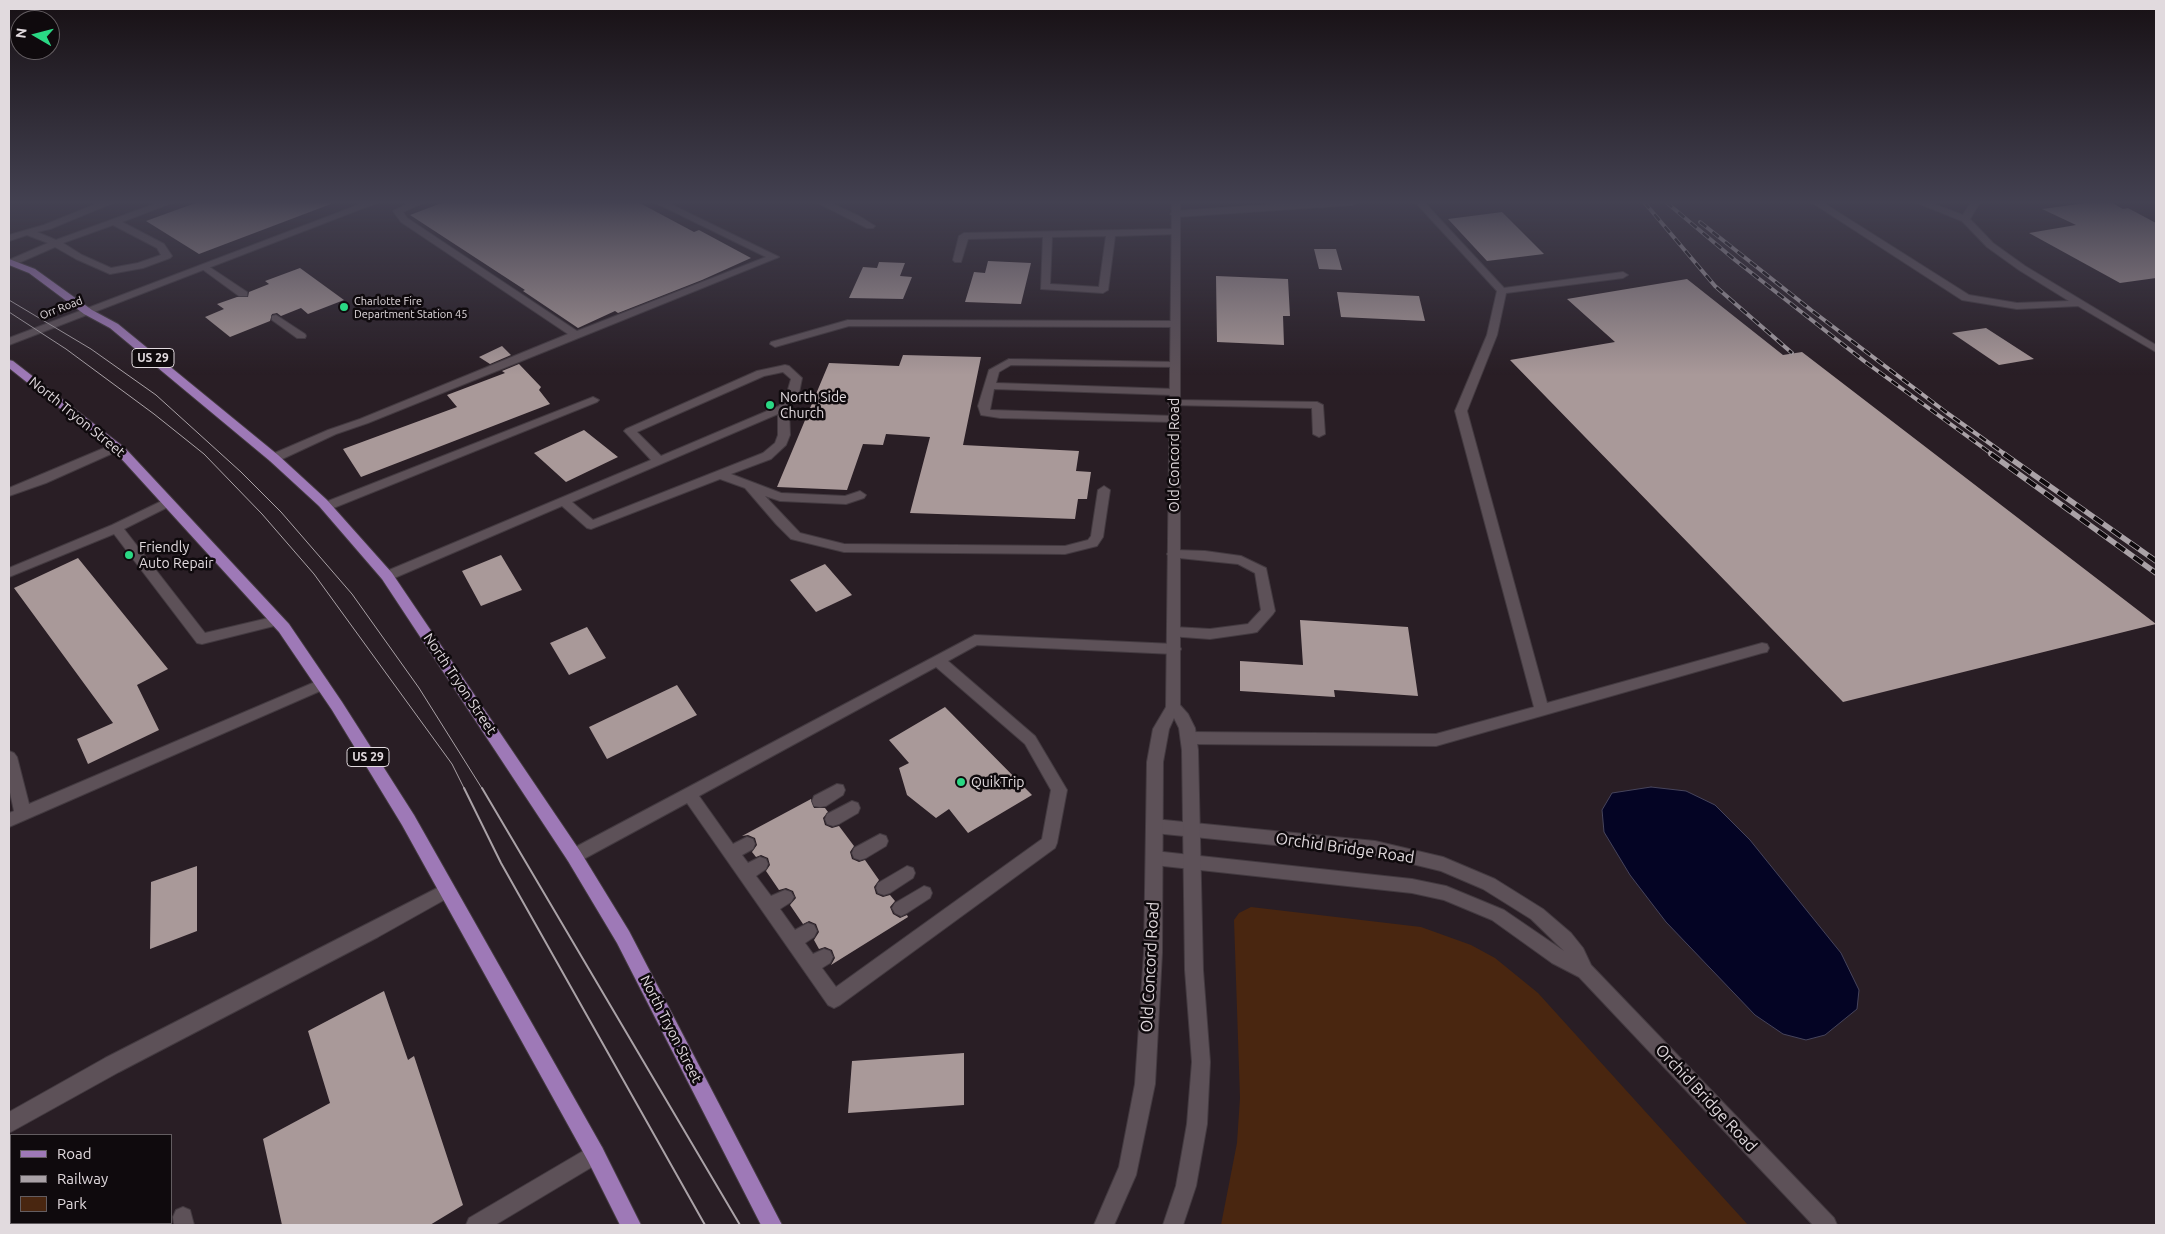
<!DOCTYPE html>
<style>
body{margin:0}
#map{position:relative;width:2165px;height:1234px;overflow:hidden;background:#291e25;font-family:Ubuntu,sans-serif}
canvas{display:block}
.frame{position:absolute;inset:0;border:10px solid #e1dade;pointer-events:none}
.legend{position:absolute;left:10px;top:1134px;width:162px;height:90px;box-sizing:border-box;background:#0f0a0d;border:1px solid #635d61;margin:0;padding:6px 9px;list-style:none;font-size:15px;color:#e1dade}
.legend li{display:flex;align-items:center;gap:10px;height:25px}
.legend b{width:25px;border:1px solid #635d61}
.north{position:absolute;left:10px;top:10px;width:50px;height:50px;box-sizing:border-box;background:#0f0a0d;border:1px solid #635d61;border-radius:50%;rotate:278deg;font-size:14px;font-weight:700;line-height:20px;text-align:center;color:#e1dade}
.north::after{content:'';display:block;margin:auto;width:18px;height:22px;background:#2ad884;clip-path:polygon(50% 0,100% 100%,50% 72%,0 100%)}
</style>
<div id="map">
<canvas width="2165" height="1234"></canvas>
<div class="frame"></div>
<ul class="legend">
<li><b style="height:6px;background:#9e79b7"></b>Road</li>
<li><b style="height:6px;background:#aaa2a7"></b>Railway</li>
<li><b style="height:14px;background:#492610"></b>Park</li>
</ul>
<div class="north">N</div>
</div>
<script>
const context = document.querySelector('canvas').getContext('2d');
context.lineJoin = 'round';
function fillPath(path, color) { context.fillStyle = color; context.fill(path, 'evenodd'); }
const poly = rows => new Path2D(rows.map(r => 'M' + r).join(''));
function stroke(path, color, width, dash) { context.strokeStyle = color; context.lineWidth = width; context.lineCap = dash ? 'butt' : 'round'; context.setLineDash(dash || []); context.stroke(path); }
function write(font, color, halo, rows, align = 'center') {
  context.font = font + ' Ubuntu,sans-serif'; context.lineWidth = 5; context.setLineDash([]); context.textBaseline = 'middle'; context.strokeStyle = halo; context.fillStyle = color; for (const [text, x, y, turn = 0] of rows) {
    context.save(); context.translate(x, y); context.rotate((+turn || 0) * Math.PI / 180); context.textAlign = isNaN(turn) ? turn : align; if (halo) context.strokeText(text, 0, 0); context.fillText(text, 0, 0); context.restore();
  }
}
fillPath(poly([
 [1251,907,1421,927,1471,945,1495,958,1538,993,1748,1225,1221,1225,1237,1143,1240,1098,1234,920,1239,913]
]), '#492610');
const water = poly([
 [1651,787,1686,791,1715,805,1750,840,1841,953,1859,990,1857,1009,1825,1035,1806,1040,1783,1034,1755,1015,1666,922,1630,875,1604,832,1602,810,1612,793,1651,787]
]);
fillPath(water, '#040424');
stroke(water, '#46445c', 1);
fillPath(poly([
 [198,202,331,202,331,204,199,254,146,221],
 [444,202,638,202,694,232,699,230,751,258,702,280,618,313,615,311,578,328,523,291,525,290,410,215],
 [2092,202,2111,202,2123,209,2128,208,2156,223,2156,278,2120,283,2029,233,2076,225,2042,209],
 [1502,212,1544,254,1487,261,1448,219],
 [1314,249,1336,249,1342,270,1319,269],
 [988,261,1031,263,1021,304,965,302,974,272,985,273],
 [879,262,905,263,900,276,912,277,903,299,849,298,863,267,877,268],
 [300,268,344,300,308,314,301,308,281,316,277,313,272,314,270,321,230,337,205,317,224,309,217,304,237,297,248,297,249,292,269,284,265,281],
 [1216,276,1288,279,1290,316,1283,316,1284,345,1217,342],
 [1687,279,1783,355,1802,352,2156,624,1843,702,1510,360,1615,342,1567,299],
 [1337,292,1419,296,1425,321,1341,317],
 [1986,328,2034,359,1999,365,1952,333],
 [502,346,511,355,490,364,479,357],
 [903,355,981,357,963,445,1079,451,1076,471,1091,472,1087,499,1078,499,1075,519,910,513,930,437,886,434,883,445,863,444,847,490,777,487,829,363,899,366],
 [519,364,541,387,539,390,550,404,361,477,343,449,457,407,447,395,505,373,502,371],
 [584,430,618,457,566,482,534,453],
 [501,555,522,590,481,606,462,571],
 [78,558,168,669,137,685,159,730,88,764,77,739,113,723,14,588],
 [825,564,852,595,816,612,790,580],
 [1300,620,1408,627,1418,696,1334,690,1335,697,1240,691,1240,661,1303,665],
 [587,627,606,658,569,675,550,643],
 [677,685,697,715,607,759,589,727],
 [945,707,1032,795,968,833,949,809,936,818,907,795,899,768,909,763,889,740],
 [811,799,814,808,825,808,828,812,823,818,825,825,832,828,839,826,854,846,850,852,852,859,859,862,865,860,879,880,874,887,876,894,883,897,890,895,895,901,890,907,893,914,900,918,907,915,908,917,831,965,835,958,832,950,825,947,819,949,814,940,819,932,816,924,809,921,803,924,790,905,796,898,793,891,786,888,779,890,766,871,770,865,768,858,761,855,756,857,752,852,757,845,755,838,748,835,742,836],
 [197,866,197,931,150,949,151,882],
 [384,991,408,1060,414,1056,463,1205,430,1225,282,1225,263,1139,330,1103,308,1031],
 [964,1053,964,1105,848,1113,852,1061]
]), '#a99999');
const service = poly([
 [101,202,115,202,50,229,37,232,56,240,160,202,174,202,122,222,164,244,172,256,170,258,143,268,110,274,76,259,55,247,14,265,9,265,9,260,48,243,27,235,9,241,9,235,44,225,101,202],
 [113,225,157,248,161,255,138,263,111,268,82,255,63,243,113,225],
 [412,202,425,202,403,212,407,218,577,331,766,257,654,202,666,202,779,257,368,423,336,434,278,461,270,461,268,458,270,455,328,430,360,419,568,334,401,222,393,211,412,202],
 [1308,202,1357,202,1353,205,1175,217,1170,214,1175,211,1308,202],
 [1415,202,1424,202,1504,288,1623,272,1628,275,1623,278,1506,293,1497,335,1467,411,1547,703,1762,643,1767,644,1769,648,1767,652,1762,653,1436,746,1189,744,1184,742,1181,738,1184,734,1189,732,1436,734,1534,707,1455,411,1487,335,1497,291,1415,202],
 [1811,202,1822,202,1969,295,2017,303,2069,301,2019,270,1987,247,1962,221,1915,202,1928,202,1963,215,1971,202,1980,202,1970,219,1993,243,2025,266,2156,345,2156,352,2078,306,2017,309,1962,300,1811,202],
 [1175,229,1180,232,1178,234,1115,236,1108,290,1103,293,1041,289,1043,237,968,239,961,262,955,262,953,260,959,236,964,233,1175,229],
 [1106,236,1099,287,1050,284,1052,237,1106,236],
 [205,264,247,292,247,296,239,296,202,269,202,265,205,264],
 [276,315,305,334,306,336,305,338,297,338,272,320,272,316,276,315],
 [848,320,1173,321,1178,324,1173,327,849,326,775,347,770,344,771,342,848,320],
 [1009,359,1174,362,1178,363,1179,365,1178,367,1011,365,999,372,996,383,1174,389,1180,392,1174,395,994,389,990,410,1174,416,1180,419,1174,422,1000,418,981,415,978,406,989,370,1009,359],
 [785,365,789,366,802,378,799,393,789,408,790,435,786,445,771,459,731,474,781,493,845,496,860,491,866,495,864,498,846,504,780,501,765,496,800,533,844,544,1065,546,1088,540,1091,536,1098,490,1104,486,1110,490,1103,537,1097,546,1065,554,844,552,791,539,776,524,745,488,720,479,591,529,587,528,562,506,392,579,387,581,382,579,380,576,382,573,651,460,626,433,624,431,626,429,757,371,785,365],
 [783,372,791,379,787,393,779,406,661,456,637,432,764,376,783,372],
 [778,414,778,435,775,443,763,453,593,520,572,502,778,414],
 [593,397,599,400,597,402,331,509,323,509,321,506,323,503,593,397],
 [1174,400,1317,402,1323,405,1325,434,1319,437,1313,434,1312,408,1170,405,1168,403,1170,401,1174,400],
 [116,443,122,447,120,450,46,483,9,496,9,488,116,443],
 [168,498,174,502,172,505,124,529,205,633,277,616,282,618,284,621,282,624,202,644,197,643,114,534,9,577,9,568,112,525,168,498],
 [1174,550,1205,551,1241,556,1266,568,1275,611,1273,614,1257,632,1252,633,1210,639,1169,636,1167,632,1169,628,1174,627,1210,629,1248,624,1261,610,1255,573,1238,564,1169,557,1167,554,1169,551,1174,550],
 [975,635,1174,644,1179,645,1181,649,1179,653,1174,654,977,645,948,661,1035,736,1067,790,1057,843,1055,848,840,1005,834,1008,828,1005,687,803,580,861,574,863,568,861,566,856,568,851,975,635],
 [936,667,1025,744,1051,790,1042,839,836,987,822,968,830,963,833,957,830,951,824,949,813,954,805,943,814,937,817,931,814,925,808,923,795,930,780,909,791,902,794,897,791,892,785,890,771,896,756,876,766,869,768,864,766,859,760,857,748,863,742,855,753,849,755,844,753,839,747,837,733,844,699,796,936,667],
 [322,679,327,680,329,684,327,688,9,827,9,813,14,811,9,788,9,751,14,753,17,757,29,804,322,679],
 [837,784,843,785,845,790,843,795,826,806,820,807,814,806,812,801,814,796,837,784],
 [852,801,858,803,860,808,858,813,839,824,833,826,827,824,825,819,827,814,852,801],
 [880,834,886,836,888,841,886,846,866,858,860,860,854,858,852,853,854,848,880,834],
 [907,866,913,868,915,873,913,878,890,893,884,895,878,893,876,888,878,883,907,866],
 [447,883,453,885,455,890,453,895,378,937,119,1072,9,1133,9,1112,105,1058,447,883],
 [924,886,930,888,932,893,930,898,907,913,901,916,895,913,892,908,895,903,924,886],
 [595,1144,602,1147,605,1154,602,1161,495,1225,466,1225,469,1218,595,1144],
 [183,1207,190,1210,194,1225,174,1225,173,1217,176,1210,183,1207]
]);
const minor = poly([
 [816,202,828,202,859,216,875,226,873,228,867,228,816,202],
 [1154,819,1375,841,1443,857,1495,879,1543,909,1571,933,1583,948,1591,965,1834,1218,1837,1225,1813,1225,1579,977,1552,963,1492,920,1444,900,1412,893,1154,865,1148,863,1146,858,1148,853,1154,851,1412,879,1446,886,1504,910,1564,951,1531,919,1483,889,1441,871,1375,855,1154,833,1148,831,1146,826,1148,821,1154,819]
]);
const tertiary = poly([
 [366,202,379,202,9,345,9,338,366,202],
 [1172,202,1180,202,1180,705,1188,714,1195,728,1198,750,1203,970,1210,1062,1207,1124,1196,1186,1183,1225,1163,1225,1176,1186,1187,1124,1192,1062,1185,970,1182,750,1179,728,1174,718,1169,729,1163,762,1162,953,1155,1084,1136,1175,1114,1225,1094,1225,1119,1167,1135,1084,1144,953,1147,762,1153,729,1166,707,1172,202]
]);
const primary = poly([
 [9,259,35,269,92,310,118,324,278,455,327,500,392,573,580,851,629,931,782,1225,761,1225,617,943,568,861,382,579,319,506,270,461,110,328,84,314,29,273,9,265,9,259],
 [9,360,13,361,125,448,289,624,342,702,414,815,602,1147,641,1225,620,1225,588,1161,402,825,332,710,279,632,117,454,9,368,9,360]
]);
stroke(service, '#433a40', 2);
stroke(minor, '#433a40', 2);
stroke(tertiary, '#433a40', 2);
stroke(primary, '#433a40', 2);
fillPath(service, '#5d5158');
fillPath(minor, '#5d5158');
fillPath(tertiary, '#5d5158');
fillPath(primary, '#9e79b7');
stroke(poly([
 [9,300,91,349,156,395,241,472,281,512,352,594,419,688,483,790],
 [9,312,66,349,154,414,204,454,262,514,314,574,452,764,465,790]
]), '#aaa2a7', 1);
stroke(poly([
 [464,788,501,863,705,1225],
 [482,788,740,1225]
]), '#aaa2a7', 2);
const railFar1 = poly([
 [1644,202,1715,286,1792,353],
 [1666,202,1735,260,1864,361,1993,455],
 [1700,222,1811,310,1947,413,2006,455]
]);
const rail = poly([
 [1991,454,2156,573],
 [2004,454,2156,561]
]);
stroke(railFar1, '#aaa2a7', 4);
stroke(rail, '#aaa2a7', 5.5);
stroke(railFar1, '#0f0a0d', 2.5, [8]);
stroke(rail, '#0f0a0d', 4, [11]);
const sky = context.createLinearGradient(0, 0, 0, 375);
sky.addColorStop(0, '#171014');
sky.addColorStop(0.54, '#434151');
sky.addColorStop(1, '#43415100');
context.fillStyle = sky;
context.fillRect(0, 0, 2165, 375);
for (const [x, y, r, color] of [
 [344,307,5,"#2ad884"],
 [770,405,5,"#2ad884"],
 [129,555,5,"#2ad884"],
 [961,782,5,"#2ad884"]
]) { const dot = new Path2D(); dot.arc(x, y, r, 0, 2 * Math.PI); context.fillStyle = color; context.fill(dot); stroke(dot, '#0f0a0d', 2); }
write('11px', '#e1dade', '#0f0a0d', [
 ["Charlotte Fire",354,301],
 ["Department Station 45",354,314]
], 'left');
write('11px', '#e1dade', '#0f0a0d', [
 ["Orr Road",61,308,-21]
]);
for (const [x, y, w] of [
 [153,358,42],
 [368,757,42]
]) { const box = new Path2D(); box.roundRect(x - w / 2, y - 9.5, w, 19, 4); context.fillStyle = '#0f0a0d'; context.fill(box); stroke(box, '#e1dade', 1); }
write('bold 12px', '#e1dade', null, [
 ["US 29",153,358],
 ["US 29",368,757]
]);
write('14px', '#e1dade', '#0f0a0d', [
 ["North Side",780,397],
 ["Church",780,413],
 ["Friendly",139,547],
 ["Auto Repair",139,563],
 ["QuikTrip",971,782]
], 'left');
write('14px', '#e1dade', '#0f0a0d', [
 ["North Tryon Street",77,417,39],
 ["Old Concord Road",1174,455,-90],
 ["North Tryon Street",460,684,56],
 ["North Tryon Street",671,1029,63]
]);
write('16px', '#e1dade', '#0f0a0d', [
 ["Orchid Bridge Road",1345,848,8],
 ["Old Concord Road",1150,967,-87],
 ["Orchid Bridge Road",1706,1098,47]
]);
</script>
